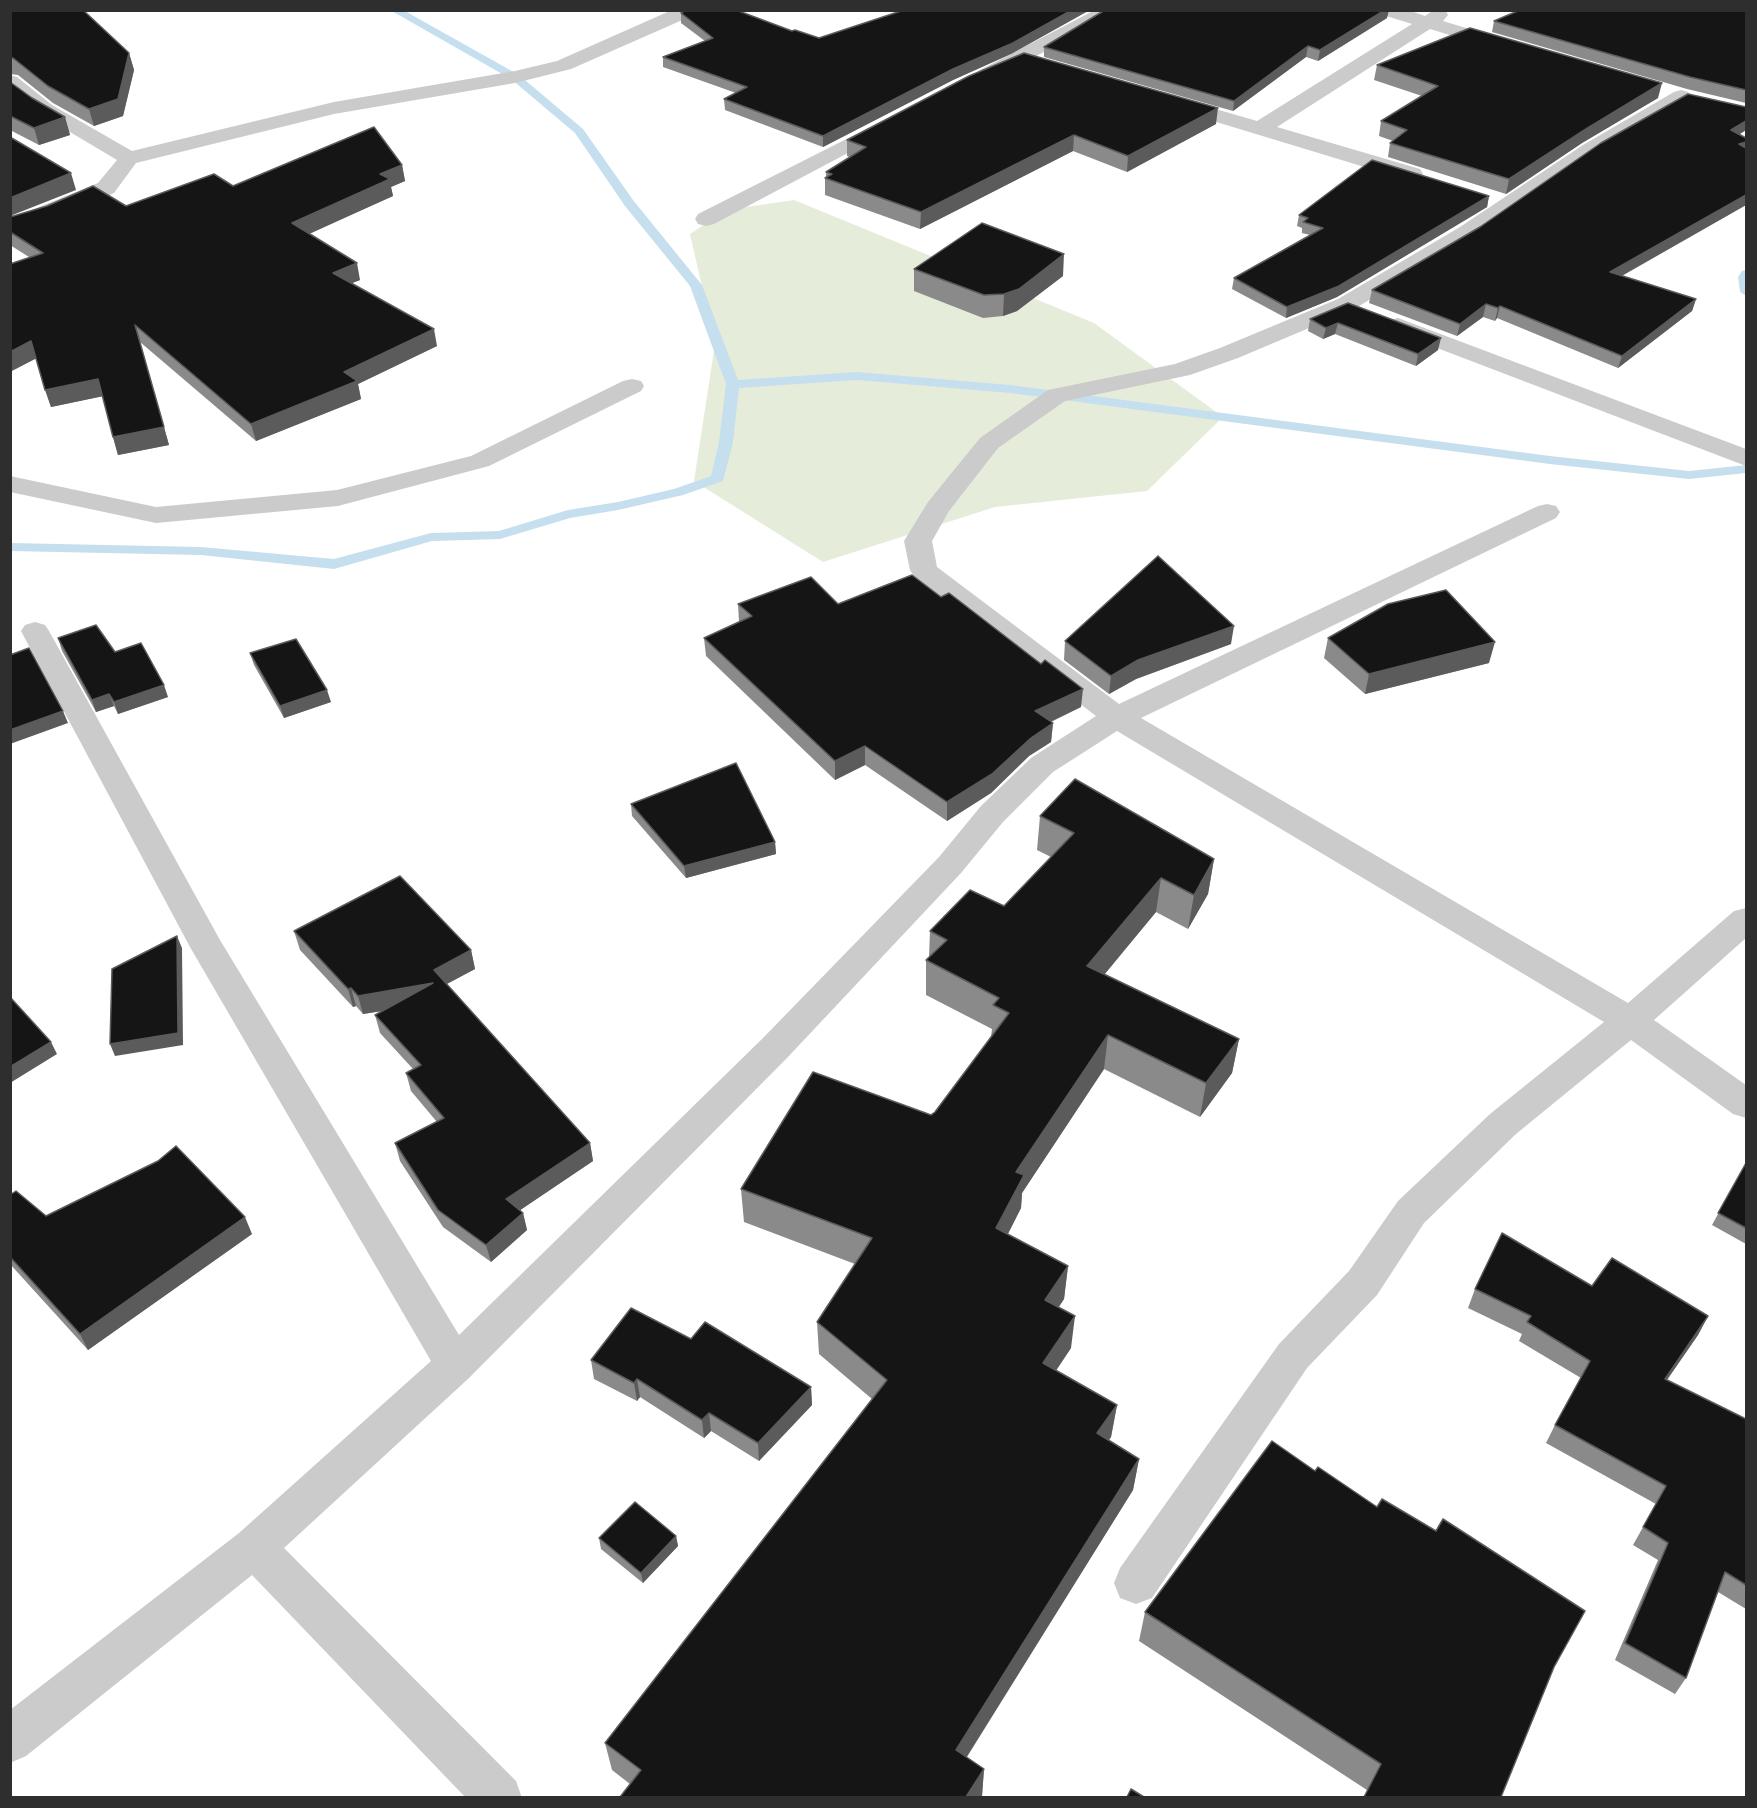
<!DOCTYPE html>
<style>
body{margin:0}
#map{position:relative;width:1757px;height:1808px;overflow:hidden;background:#fff;font-family:Helvetica,sans-serif}
canvas{display:block}
.frame{position:absolute;inset:0;border:12px solid #2e2e2e;pointer-events:none}
</style>
<div id="map">
<canvas width="1757" height="1808"></canvas>
<div class="frame"></div>
</div>
<script>
const context = document.querySelector('canvas').getContext('2d');
context.lineJoin = 'round';
function fillPath(path, color) { context.fillStyle = color; context.fill(path, 'evenodd'); }
const poly = rows => new Path2D(rows.map(r => 'M' + r).join(''));
function stroke(path, color, width, dash) { context.strokeStyle = color; context.lineWidth = width; context.lineCap = dash ? 'butt' : 'round'; context.setLineDash(dash || []); context.stroke(path); }
fillPath(poly([
 [794,200,1094,323,1223,417,1147,491,995,507,823,562,694,481,715,344,690,234,726,210]
]), '#e5edda');
fillPath(poly([
 [390,10,403,10,519,75,583,129,633,200,702,285,738,380,857,372,1010,385,1550,456,1689,471,1746,465,1746,473,1689,479,1550,464,1010,393,857,380,739,388,733,442,723,481,683,495,618,510,570,518,500,539,432,541,334,569,201,555,10,551,10,543,201,547,334,559,431,533,499,531,568,510,618,502,674,489,711,476,719,442,726,384,690,286,625,206,575,133,511,79,390,10],
 [1746,270,1746,296,1740,292,1738,277,1742,271,1746,270]
]), '#c5dfef');
fillPath(poly([
 [672,10,698,10,696,14,571,69,515,83,334,114,136,163,114,193,51,220,10,233,10,219,98,183,117,160,38,113,10,91,10,75,17,77,52,105,132,151,334,102,515,71,557,61,672,10],
 [1095,10,1119,10,1117,14,994,78,980,78,977,74,980,70,1095,10],
 [1378,10,1408,10,1425,16,1434,10,1446,11,1448,15,1443,21,1509,41,1512,45,1509,49,1502,51,1430,29,1277,127,1420,169,1423,174,1420,179,1412,180,1404,179,1167,107,1164,103,1167,99,1174,97,1257,121,1412,24,1380,14,1378,10],
 [1681,90,1688,92,1691,96,1688,100,1597,153,1476,237,1354,309,1238,358,1190,375,1065,401,998,448,949,511,932,541,937,567,1119,704,1538,506,1547,504,1556,506,1560,512,1556,518,1141,718,1628,1003,1734,911,1746,908,1746,938,1654,1020,1746,1085,1746,1118,1733,1114,1631,1040,1516,1134,1424,1223,1377,1295,1307,1368,1152,1598,1136,1604,1120,1598,1114,1583,1120,1568,1279,1344,1349,1271,1398,1201,1490,1114,1604,1022,1117,731,1053,772,1003,822,961,873,787,1058,469,1378,284,1548,516,1781,522,1798,466,1798,252,1575,26,1756,10,1763,10,1710,239,1533,431,1361,190,947,21,631,25,625,35,622,45,625,49,631,220,940,459,1335,763,1038,939,857,981,806,1031,758,1096,716,914,576,910,570,904,541,928,502,980,438,1048,390,1175,364,1220,348,1338,299,1460,227,1583,145,1674,92,1681,90],
 [888,118,895,120,898,124,895,128,714,224,706,226,698,224,695,219,698,214,888,118],
 [1398,318,1746,449,1746,466,1390,330,1386,325,1390,320,1398,318],
 [632,379,641,381,644,386,641,391,489,466,338,506,156,523,10,492,10,476,156,507,337,490,471,456,623,381,632,379]
]), '#cbcbcb');
fillPath(poly([
 [10,10,129,53,134,70,123,116,94,126,53,103,18,75,10,74],
 [1746,10,1746,103,1687,89,1492,32,1494,21],
 [681,13,792,31,819,38,1013,53,953,80,823,147,725,110,724,99,736,93,663,67,663,57,705,41,681,23],
 [1387,18,1318,61,1306,57,1233,111,1044,57,1044,47],
 [1377,65,1658,98,1582,143,1506,194,1388,157,1390,143,1393,141,1379,136,1381,121,1422,96,1374,80],
 [10,82,32,98,65,117,70,135,39,145,10,130],
 [1746,107,1746,130,1740,134,1746,205,1622,276,1696,299,1692,311,1618,368,1497,318,1495,321,1483,317,1457,336,1369,303,1372,290],
 [1216,124,1127,172,1073,151,920,229,825,195,825,178,826,178,826,172,850,157,847,156,847,140],
 [402,165,405,181,391,187,393,196,309,233,360,280,352,283,437,346,358,384,361,399,256,441,140,342,169,445,118,455,113,437,103,396,51,407,36,359,29,257,10,245,10,217,126,206,233,186],
 [1489,196,1487,207,1337,297,1286,318,1232,289,1234,278,1310,235,1302,233,1302,228,1297,226,1299,215],
 [914,269,1063,276,1017,311,1003,316,983,318,914,291],
 [1348,303,1438,350,1416,366,1335,334,1323,339,1308,331,1310,319],
 [738,604,838,604,1081,707,1051,722,1053,723,1051,742,1029,756,991,793,947,821,865,765,835,780,706,656,704,638,739,622],
 [58,638,115,652,168,697,118,714,114,706,96,712,62,651],
 [1328,638,1489,663,1365,694,1324,658],
 [1065,641,1231,644,1136,679,1109,694,1064,660],
 [250,653,331,702,284,718,254,665],
 [631,804,775,842,776,854,686,878,632,816],
 [1040,816,1214,859,1208,894,1188,929,1156,912,1105,974,1239,1039,1232,1073,1200,1117,1104,1069,1022,1193,1021,1208,1008,1234,1068,1266,1064,1299,1059,1307,1071,1348,1056,1370,1117,1405,1111,1437,1109,1440,1139,1459,1133,1490,967,1757,984,1769,982,1796,630,1784,612,1770,605,1743,872,1399,819,1354,817,1322,855,1264,744,1222,741,1189,931,1115,935,1112,991,1037,992,1029,926,995,926,960,929,957,930,931,1004,906,1051,857,1037,850],
 [294,931,471,950,475,969,447,984,590,1143,593,1161,520,1210,523,1213,527,1230,491,1262,443,1227,400,1161,395,1143,437,1122,411,1091,406,1073,413,1069,380,1033,375,1015,382,1011,363,1014,356,1006,353,1007,300,950],
 [1746,1163,1746,1244,1712,1225],
 [10,1195,46,1216,252,1234,88,1350,10,1264],
 [1592,1286,1708,1316,1698,1335,1667,1380,1746,1419,1746,1609,1718,1592,1686,1678,1675,1694,1615,1660,1658,1560,1633,1545,1656,1504,1546,1443,1555,1425,1581,1378,1519,1341,1522,1334,1468,1308,1475,1289],
 [691,1339,811,1387,812,1405,759,1461,711,1431,704,1438,640,1397,637,1401,594,1379,591,1360],
 [676,1536,678,1546,643,1583,601,1549,599,1538],
 [1145,1612,1554,1667,1367,1790,1139,1641]
]), '#8a8a8a');
fillPath(poly([
 [1072,10,1090,10,1013,53,953,80,823,147,823,136,953,69],
 [1385,10,1389,10,1387,18,1318,61,1320,50],
 [1308,46,1306,57,1233,111,1234,101],
 [129,53,134,70,123,116,94,126,89,109],
 [1662,83,1658,98,1582,143,1506,194,1509,179,1586,129],
 [1218,108,1216,124,1127,172,1128,156],
 [65,117,70,135,39,145,34,128],
 [1746,121,1746,130,1727,142,1731,130],
 [1074,135,1073,151,920,229,921,212],
 [1746,142,1746,152,1739,144],
 [402,165,405,181,391,187,393,196,296,240,292,223,380,174],
 [71,173,76,190,10,216,10,198],
 [1746,195,1746,205,1607,284,1610,272],
 [1489,196,1487,207,1337,297,1286,318,1287,307],
 [1064,254,1063,276,1017,311,1003,316,1004,294],
 [357,263,360,280,337,289,333,273],
 [1696,299,1692,311,1618,368,1622,356],
 [1486,304,1483,317,1457,336,1460,324],
 [1500,306,1497,318,1495,321,1498,308],
 [1338,323,1335,334,1323,339,1326,328],
 [434,329,437,346,358,384,361,399,256,441,251,424,344,372],
 [1441,338,1438,350,1416,366,1418,354],
 [31,341,37,358,10,372,10,352],
 [140,342,169,445,118,455,113,437],
 [98,379,104,396,51,407,45,390],
 [1234,626,1231,644,1136,679,1109,694,1111,676,1138,660],
 [1495,642,1489,663,1365,694,1369,674],
 [164,685,168,697,118,714,114,702],
 [1083,689,1081,707,1033,730,1035,711],
 [327,690,331,702,284,718,280,706],
 [109,694,114,706,96,712,92,700],
 [63,711,68,723,10,744,10,730],
 [1053,723,1051,742,1029,756,991,793,947,821,947,802,1031,738],
 [865,746,865,765,835,780,835,761],
 [775,842,776,854,686,878,684,866],
 [1214,859,1208,894,1188,929,1194,895],
 [1161,878,1156,912,1083,1000,1087,966],
 [177,936,182,948,183,1045,115,1056,110,1044],
 [471,950,475,969,439,988,434,970],
 [433,983,438,1002,363,1014,358,996],
 [351,988,356,1006,353,1007,348,989],
 [1108,1035,1104,1069,1022,1193,1021,1208,994,1261,996,1228,1016,1172],
 [1239,1039,1232,1073,1200,1117,1206,1083],
 [51,1042,57,1054,10,1083,10,1067],
 [590,1143,593,1161,510,1217,506,1199],
 [523,1213,527,1230,491,1262,486,1245],
 [245,1217,252,1234,88,1350,80,1334],
 [1068,1266,1064,1299,1041,1332,1045,1300],
 [1075,1316,1071,1348,1040,1395,1043,1363],
 [1708,1316,1698,1335,1655,1397,1665,1379],
 [637,1379,640,1397,637,1401,634,1383],
 [811,1387,812,1405,759,1461,758,1443],
 [1117,1405,1111,1437,1092,1464,1097,1433],
 [709,1413,711,1431,704,1438,702,1420],
 [1139,1459,1133,1490,954,1777,956,1750],
 [676,1536,678,1546,643,1583,641,1573],
 [984,1769,982,1796,980,1797,966,1797]
]), '#5b5b5b');
const building = poly([
 [10,10,83,10,129,53,118,99,89,109,48,86,13,58,10,58,10,10],
 [686,10,736,10,792,31,795,30,819,38,904,10,1072,10,1013,43,953,69,823,136,724,99,747,87,663,57,713,38,681,13,686,10],
 [1105,10,1385,10,1320,50,1308,46,1234,101,1044,47,1105,10],
 [1520,10,1746,10,1746,90,1690,77,1494,21,1520,10],
 [1470,28,1662,83,1586,129,1509,179,1390,143,1407,130,1381,121,1438,86,1377,65,1470,28],
 [1024,53,1218,108,1128,156,1074,135,921,212,825,178,832,174,826,172,866,147,847,140,969,76,1024,53],
 [10,82,32,98,65,117,34,128,10,116,10,82],
 [1688,94,1746,107,1746,121,1731,130,1746,138,1746,142,1739,144,1746,148,1746,195,1610,272,1696,299,1622,356,1500,306,1498,308,1486,304,1460,324,1372,290,1480,227,1601,143,1688,94],
 [374,127,402,165,380,174,390,179,292,223,357,263,333,273,434,329,344,372,357,381,251,424,135,325,164,427,113,437,98,379,45,390,31,341,10,352,10,264,43,253,10,232,10,217,47,206,93,186,126,206,214,174,233,186,374,127],
 [10,137,71,173,10,198,10,137],
 [1372,160,1489,196,1339,286,1287,307,1234,278,1323,228,1303,222,1308,218,1299,215,1372,160],
 [982,223,1064,254,1019,289,1004,294,984,295,914,269,982,223],
 [1348,303,1441,338,1418,354,1338,323,1326,328,1310,319,1348,303],
 [1158,556,1234,626,1138,660,1111,676,1065,641,1158,556],
 [912,575,941,597,949,593,1041,664,1045,660,1083,689,1035,711,1053,723,1031,738,992,774,947,802,865,746,835,761,704,638,752,616,738,604,811,577,838,604,912,575],
 [1446,590,1495,642,1369,674,1328,638,1388,604,1446,590],
 [96,625,115,652,141,643,164,685,114,702,109,694,92,700,58,638,96,625],
 [296,639,327,690,280,706,250,653,296,639],
 [29,648,63,711,10,730,10,655,29,648],
 [736,763,775,842,684,866,631,804,736,763],
 [1075,779,1214,859,1194,895,1161,878,1087,966,1239,1039,1206,1083,1108,1035,1016,1172,1024,1175,996,1228,1068,1266,1045,1300,1075,1316,1043,1363,1117,1405,1097,1433,1139,1459,956,1750,984,1769,966,1797,620,1797,641,1770,605,1743,887,1380,817,1322,872,1238,741,1189,813,1072,931,1115,935,1112,1009,1013,993,1005,999,998,926,960,947,940,930,931,970,890,1004,906,1074,833,1040,816,1075,779],
 [400,876,471,950,434,970,590,1143,506,1199,523,1213,486,1245,438,1210,395,1143,444,1118,406,1073,421,1065,375,1015,433,983,358,996,351,988,348,989,294,931,400,876],
 [177,936,178,1033,110,1044,112,969,177,936],
 [10,997,51,1042,10,1067,10,997],
 [176,1146,245,1217,80,1334,10,1257,10,1195,16,1191,46,1216,158,1161,176,1146],
 [1746,1163,1746,1228,1718,1213,1746,1163],
 [1502,1233,1592,1286,1612,1258,1708,1316,1665,1379,1746,1419,1746,1585,1725,1572,1686,1678,1625,1643,1668,1543,1643,1527,1666,1486,1555,1425,1590,1361,1527,1322,1531,1316,1475,1289,1502,1233],
 [631,1308,691,1339,705,1322,811,1387,758,1443,709,1413,702,1420,637,1379,634,1383,591,1360,631,1308],
 [1272,1441,1315,1471,1318,1467,1377,1507,1382,1499,1436,1531,1443,1519,1585,1611,1554,1667,1501,1797,1364,1797,1381,1764,1145,1612,1272,1441],
 [635,1502,676,1536,641,1573,599,1538,635,1502],
 [1131,1789,1144,1797,1127,1797,1131,1789]
]);
fillPath(building, '#151515');
stroke(building, '#5b5b5b', 1.5);
</script>
